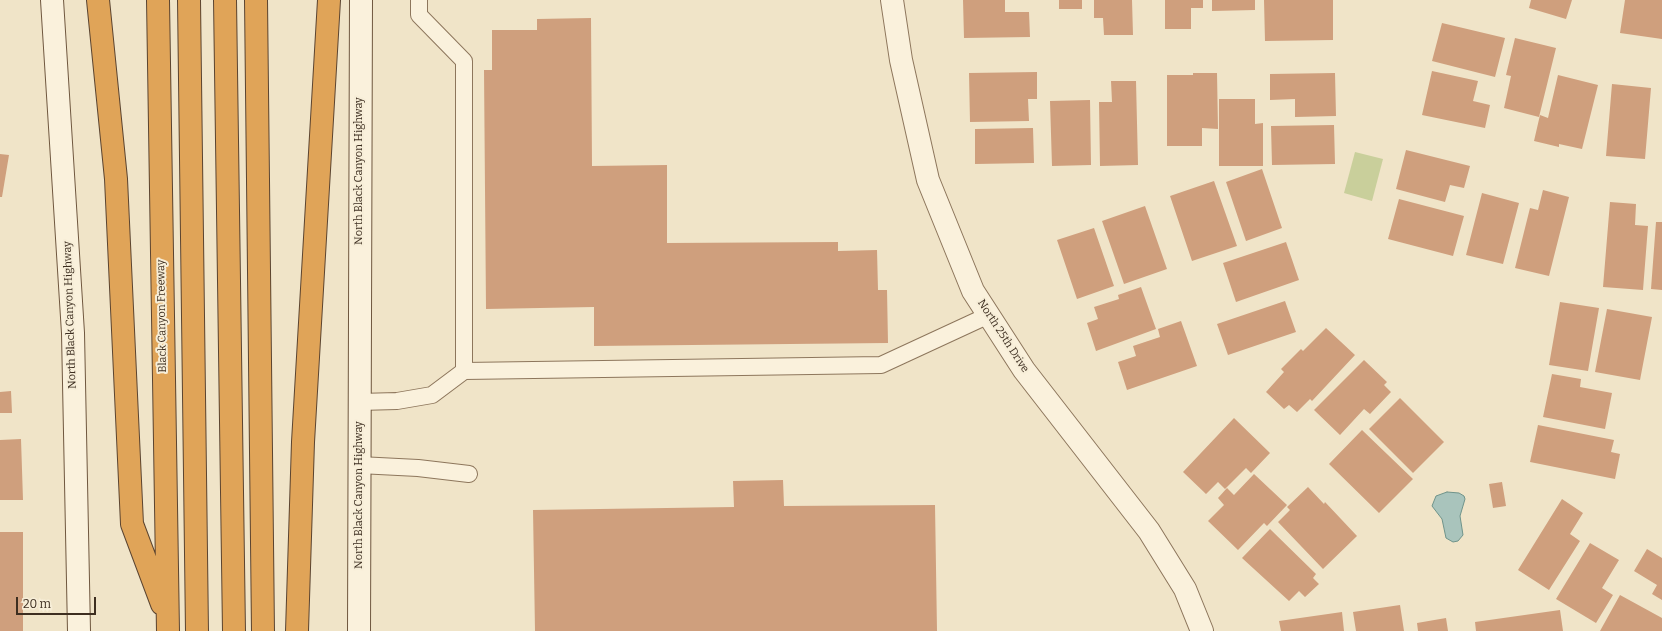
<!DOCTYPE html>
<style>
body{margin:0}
#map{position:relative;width:1662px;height:631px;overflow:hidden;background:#f0e4c8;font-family:Bitter,serif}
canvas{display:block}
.scale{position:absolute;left:16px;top:597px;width:80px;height:18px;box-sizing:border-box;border:2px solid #3d2e20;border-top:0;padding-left:5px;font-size:12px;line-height:14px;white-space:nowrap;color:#3d2e20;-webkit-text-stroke:3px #f7eed8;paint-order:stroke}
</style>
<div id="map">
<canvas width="1662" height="631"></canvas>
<div class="scale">20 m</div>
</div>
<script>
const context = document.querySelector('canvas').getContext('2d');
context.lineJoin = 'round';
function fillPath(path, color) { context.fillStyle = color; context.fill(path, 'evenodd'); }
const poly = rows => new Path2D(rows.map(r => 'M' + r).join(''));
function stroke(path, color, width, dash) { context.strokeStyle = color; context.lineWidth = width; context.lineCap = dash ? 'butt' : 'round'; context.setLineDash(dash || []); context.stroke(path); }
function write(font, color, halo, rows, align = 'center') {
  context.font = font + ' Bitter,serif'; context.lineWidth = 4; context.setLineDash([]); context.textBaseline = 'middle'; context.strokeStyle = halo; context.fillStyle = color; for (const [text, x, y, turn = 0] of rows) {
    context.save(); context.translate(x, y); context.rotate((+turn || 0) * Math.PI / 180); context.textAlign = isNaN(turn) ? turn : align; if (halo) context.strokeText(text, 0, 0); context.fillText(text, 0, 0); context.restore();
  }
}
fillPath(poly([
 [1355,152,1383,159,1372,201,1344,193]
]), '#c9cf9b');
const water = poly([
 [1447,492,1459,493,1464,496,1465,499,1460,516,1463,535,1458,541,1453,542,1446,538,1442,519,1432,506,1436,496,1447,492]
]);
fillPath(water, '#a9c4bc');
stroke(water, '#6f938a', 1);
fillPath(poly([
 [963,0,1005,0,1005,12,1029,12,1030,37,964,38],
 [1059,0,1082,0,1082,9,1059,9],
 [1094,0,1132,0,1133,35,1104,35,1103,18,1094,18],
 [1165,0,1203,0,1203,8,1191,8,1191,29,1165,29],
 [1212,0,1255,0,1255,10,1212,11],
 [1264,0,1333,0,1333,40,1265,41],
 [1531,0,1572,0,1566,19,1529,8],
 [1625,0,1662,0,1662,39,1620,33],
 [591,18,592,166,667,165,667,243,838,242,838,251,877,250,878,290,887,290,888,343,594,346,594,307,486,309,484,70,492,70,492,30,537,30,537,19],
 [1442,23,1505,38,1495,77,1432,61],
 [1515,38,1556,48,1539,117,1504,108,1511,76,1506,75],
 [1432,71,1478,81,1473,101,1490,105,1485,128,1422,115],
 [1037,72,1037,99,1028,99,1029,121,970,122,969,73],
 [1193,73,1217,73,1218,129,1202,128,1202,146,1167,146,1167,75,1193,75],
 [1335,73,1336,116,1295,117,1295,99,1270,100,1270,74],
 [1558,75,1598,85,1582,149,1559,144,1559,147,1534,141,1540,115,1548,118],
 [1111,81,1136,81,1138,165,1100,166,1099,102,1112,102],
 [1612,84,1651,88,1645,159,1606,156],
 [1219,99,1255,99,1255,124,1263,123,1263,166,1219,166],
 [1090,100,1091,165,1052,166,1050,101],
 [1334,125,1335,164,1272,165,1271,126],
 [1033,128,1034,163,975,164,975,129],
 [1406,150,1470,166,1464,188,1450,185,1445,202,1396,189],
 [0,154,9,155,2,197,0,197],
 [1262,169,1282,228,1246,241,1226,182],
 [1214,181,1237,246,1192,261,1170,196],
 [1543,190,1569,197,1549,276,1515,268,1530,208,1538,210],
 [1482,193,1519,203,1503,264,1466,255],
 [1399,199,1464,216,1453,256,1388,239],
 [1610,202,1636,204,1635,225,1648,226,1643,290,1603,287],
 [1145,206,1167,269,1124,284,1102,221],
 [1656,222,1662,222,1662,290,1651,289],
 [1094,228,1114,286,1077,299,1057,240],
 [1286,242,1299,280,1236,302,1223,263],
 [1141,287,1156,329,1096,351,1087,323,1098,319,1094,307,1119,299,1118,295],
 [1285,301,1296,332,1228,355,1217,324],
 [1560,302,1599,308,1588,371,1549,365],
 [1607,309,1652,317,1640,380,1595,372],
 [1181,321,1197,366,1127,390,1118,362,1136,356,1133,346,1160,337,1158,329],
 [1326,328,1355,355,1312,401,1310,399,1297,412,1289,405,1284,409,1266,392,1284,372,1281,369,1301,349,1303,351],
 [1364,360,1387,382,1384,385,1391,392,1370,414,1364,409,1340,435,1314,410],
 [1552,374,1581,379,1580,387,1612,393,1605,429,1543,417],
 [11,391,12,413,0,413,0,392],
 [1400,398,1444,442,1413,473,1369,429],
 [1234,418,1270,453,1251,473,1246,468,1225,489,1218,482,1206,494,1183,472],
 [1538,425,1614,440,1611,452,1620,454,1615,479,1530,462],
 [1362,430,1413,479,1379,513,1329,464],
 [21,439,23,500,0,500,0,440],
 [1254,474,1287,505,1267,526,1264,523,1238,550,1208,521,1224,505,1218,498,1227,488,1234,495],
 [783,480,784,506,935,505,937,631,535,631,533,510,734,507,733,481],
 [1502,482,1506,506,1493,508,1489,484],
 [1308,487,1324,504,1325,502,1357,536,1323,569,1278,522,1290,510,1287,507],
 [1562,499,1583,513,1570,534,1580,541,1549,590,1518,570],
 [1270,529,1316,574,1313,578,1319,584,1305,597,1299,591,1289,601,1242,558],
 [0,532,23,532,23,631,0,631],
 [1590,543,1619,560,1602,588,1613,595,1596,623,1556,599],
 [1647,549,1662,558,1662,600,1652,594,1657,585,1634,571],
 [1620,595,1662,618,1662,631,1600,631],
 [1400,605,1404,631,1356,631,1353,612],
 [1560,610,1563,631,1476,631,1475,622],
 [1342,612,1344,631,1281,631,1279,621],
 [1446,618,1448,631,1418,631,1417,623]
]), '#cf9f7d');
const service = poly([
 [419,0,419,15,464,61,464,371],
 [359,402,397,401,432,395,464,371,881,365,989,315],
 [359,465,418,468,469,474]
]);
const tertiary = poly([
 [892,0,901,60,928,180,973,291,1024,370,1149,531,1185,589,1202,631]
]);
const secondary = poly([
 [52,0,73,333,79,631],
 [359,631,361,0]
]);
const motorway = poly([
 [98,0,116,179,132,524,162,604],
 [158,0,168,631],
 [189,0,197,631],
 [225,0,234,631],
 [256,0,263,631],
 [297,631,303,442,329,0]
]);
stroke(service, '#8d765c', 18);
stroke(tertiary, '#8d765c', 24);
stroke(secondary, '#6f573f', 24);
stroke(motorway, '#5b4430', 24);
stroke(service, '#faf1dc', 16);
stroke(tertiary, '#faf1dc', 22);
stroke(secondary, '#faf1dc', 22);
stroke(motorway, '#e0a458', 22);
write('11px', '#3d2e20', '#f7eed8', [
 ["North Black Canyon Highway",359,171,-90],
 ["North Black Canyon Highway",70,315,-92],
 ["Black Canyon Freeway",162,316,-91],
 ["North 25th Drive",1003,336,57],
 ["North Black Canyon Highway",359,495,-90]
]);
</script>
